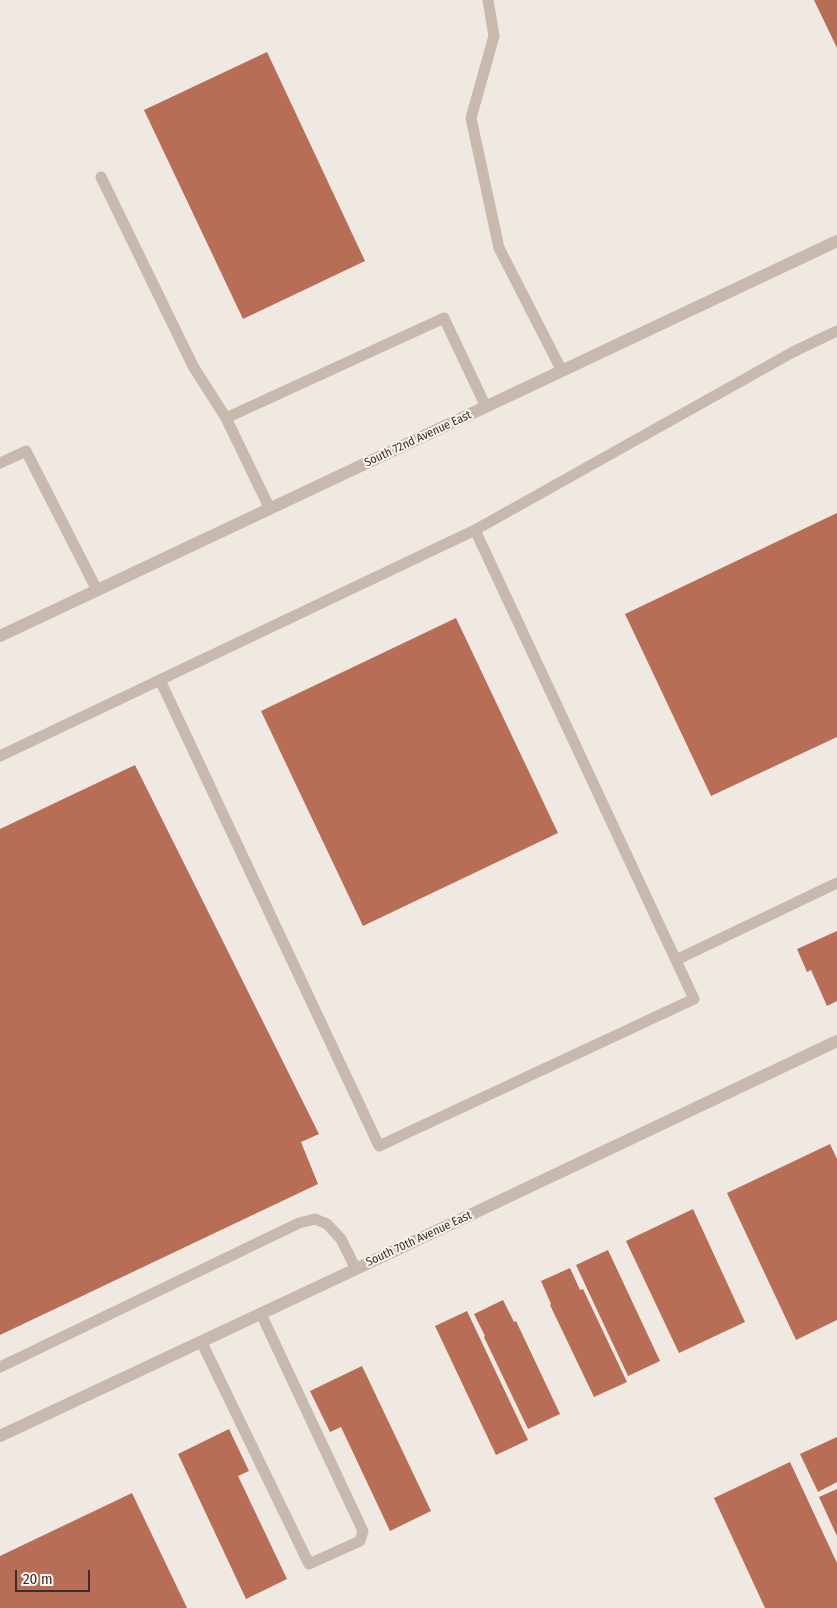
<!DOCTYPE html>
<style>
body{margin:0}
#map{position:relative;width:837px;height:1608px;overflow:hidden;background:#f0e9e1;font-family:"Fira Sans Condensed",sans-serif}
canvas{display:block}
.scale{position:absolute;left:15px;top:1570px;width:75px;height:22px;box-sizing:border-box;border:2px solid #372f2b;border-top:0;padding-left:6px;font-size:15px;line-height:18px;white-space:nowrap;color:#372f2b;-webkit-text-stroke:4px #f8f3ed;paint-order:stroke}
</style>
<div id="map">
<canvas width="837" height="1608"></canvas>
<div class="scale">20 m</div>
</div>
<script>
const context = document.querySelector('canvas').getContext('2d');
context.lineJoin = 'round';
function fillPath(path, color) { context.fillStyle = color; context.fill(path, 'evenodd'); }
const poly = rows => new Path2D(rows.map(r => 'M' + r).join(''));
function stroke(path, color, width, dash) { context.strokeStyle = color; context.lineWidth = width; context.lineCap = dash ? 'butt' : 'round'; context.setLineDash(dash || []); context.stroke(path); }
function write(font, color, halo, rows, align = 'center') {
  context.font = font + ' "Fira Sans Condensed",sans-serif'; context.lineWidth = 4; context.setLineDash([]); context.textBaseline = 'middle'; context.strokeStyle = halo; context.fillStyle = color; for (const [text, x, y, turn = 0] of rows) {
    context.save(); context.translate(x, y); context.rotate((+turn || 0) * Math.PI / 180); context.textAlign = isNaN(turn) ? turn : align; if (halo) context.strokeText(text, 0, 0); context.fillText(text, 0, 0); context.restore();
  }
}
fillPath(poly([
 [814,0,837,0,837,48],
 [267,52,365,261,243,319,144,110],
 [837,513,837,737,711,796,625,614],
 [456,618,558,833,363,926,261,711],
 [135,765,319,1134,301,1142,318,1184,0,1335,0,829],
 [837,931,837,1001,827,1006,811,970,807,972,797,949],
 [830,1144,837,1159,837,1320,796,1340,727,1193],
 [693,1209,745,1322,679,1353,626,1241],
 [608,1250,660,1361,628,1376,576,1265],
 [570,1268,580,1290,583,1289,627,1382,594,1397,550,1305,551,1304,541,1281],
 [503,1300,514,1322,516,1321,560,1414,528,1429,484,1337,485,1336,474,1314],
 [467,1311,528,1440,496,1455,435,1326],
 [362,1366,431,1511,390,1531,341,1427,330,1432,310,1391],
 [229,1429,249,1471,238,1476,287,1579,246,1599,178,1454],
 [837,1437,837,1482,818,1492,800,1454],
 [790,1462,837,1563,837,1608,765,1608,714,1498],
 [837,1489,837,1536,819,1497],
 [132,1493,187,1608,0,1608,0,1556]
]), '#b86d57');
stroke(poly([
 [488,0,494,36,471,118,499,248,562,371],
 [101,177,193,366,226,418],
 [0,463,26,451,97,590],
 [270,509,226,418,444,318,486,407],
 [475,530,793,352,837,331],
 [0,756,475,530,694,999,379,1146,160,680],
 [676,960,837,883],
 [201,1341,309,1564,360,1541,363,1531,261,1314],
 [0,1367,299,1223,315,1219,327,1224,341,1239,356,1269]
]), '#c7b9ae', 11);
stroke(poly([
 [0,636,837,241],
 [0,1436,356,1269,837,1041]
]), '#c7b9ae', 12);
write('12px', '#372f2b', '#f8f3ed', [
 ["South 72nd Avenue East",418,439,-25],
 ["South 70th Avenue East",419,1239,-25]
]);
</script>
